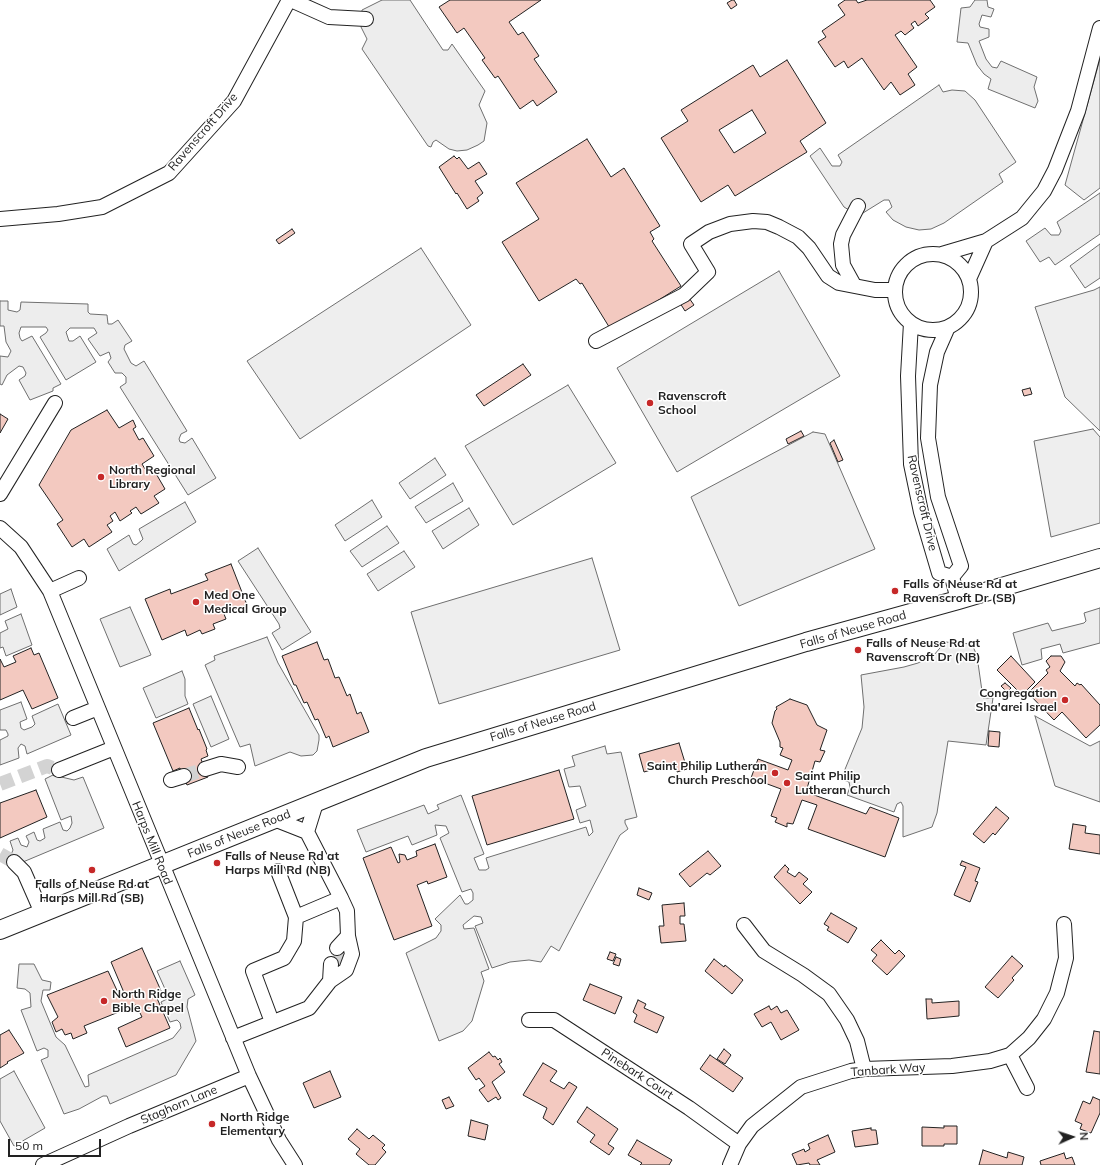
<!DOCTYPE html>
<style>
body{margin:0}
#map{position:relative;width:1100px;height:1165px;overflow:hidden;background:#fff;font-family:Mulish,sans-serif}
canvas{display:block}
.north{position:absolute;left:1052px;top:1117px;width:40px;height:40px;-webkit-text-stroke:3px #fff;paint-order:stroke;rotate:87deg;font-size:11px;font-weight:700;line-height:16px;text-align:center;color:#222}
.north::after{content:'';display:block;margin:auto;width:14px;height:18px;background:#222;clip-path:polygon(50% 0,100% 100%,50% 72%,0 100%)}
.scale{position:absolute;left:8px;top:1139px;width:93px;height:18px;box-sizing:border-box;border:2px solid #222;border-top:0;padding-left:5px;font-size:12px;line-height:14px;white-space:nowrap;color:#222;-webkit-text-stroke:3px #fff;paint-order:stroke}
</style>
<div id="map">
<canvas width="1100" height="1165"></canvas>
<div class="north">N</div>
<div class="scale">50 m</div>
</div>
<script>
const context = document.querySelector('canvas').getContext('2d');
context.lineJoin = 'round';
function fillPath(path, color) { context.fillStyle = color; context.fill(path, 'evenodd'); }
const poly = rows => new Path2D(rows.map(r => 'M' + r).join(''));
function stroke(path, color, width, dash) { context.strokeStyle = color; context.lineWidth = width; context.lineCap = dash ? 'butt' : 'round'; context.setLineDash(dash || []); context.stroke(path); }
function write(font, color, halo, rows, align = 'center') {
  context.font = font + ' Mulish,sans-serif'; context.lineWidth = 3; context.setLineDash([]); context.textBaseline = 'middle'; context.strokeStyle = halo; context.fillStyle = color; for (const [text, x, y, turn = 0] of rows) {
    context.save(); context.translate(x, y); context.rotate((+turn || 0) * Math.PI / 180); context.textAlign = isNaN(turn) ? turn : align; if (halo) context.strokeText(text, 0, 0); context.fillText(text, 0, 0); context.restore();
  }
}
const green = poly([
 [1100,59,1100,188,1084,200,1065,185,1100,59],
 [1100,244,1100,278,1085,288,1070,266,1100,244],
 [421,248,471,325,300,439,247,361,421,248],
 [779,271,840,376,677,472,617,368,779,271],
 [1100,287,1100,431,1065,397,1035,307,1094,290,1100,287],
 [568,385,616,463,513,525,465,446,568,385],
 [1093,429,1100,437,1100,523,1051,537,1034,441,1093,429],
 [813,432,825,434,875,549,739,606,691,497,813,432],
 [435,458,446,475,410,499,399,483,435,458],
 [453,483,463,501,426,523,415,507,453,483],
 [372,500,382,517,345,541,335,525,372,500],
 [469,508,479,525,443,549,432,531,469,508],
 [387,526,399,543,362,567,350,551,387,526],
 [404,551,415,567,378,591,367,574,404,551],
 [592,558,620,650,439,704,411,612,592,558],
 [1035,716,1090,746,1100,741,1100,802,1055,786,1035,716]
]);
fillPath(green, '#eee');
stroke(green, '#6f6f6f', 1);
const parking = poly([
 [382,0,410,0,443,50,448,50,452,44,485,91,479,105,487,123,484,141,478,145,467,150,457,151,449,149,436,140,433,142,431,147,428,146,362,49,367,39,361,27,362,10,382,0],
 [975,0,987,0,988,7,994,9,991,17,982,15,979,24,980,27,989,29,989,37,979,41,986,59,992,67,997,68,1001,61,1037,77,1034,87,1038,101,1035,108,988,89,991,79,984,74,977,65,968,43,957,42,961,8,970,7,975,0],
 [939,85,943,92,952,90,965,91,975,100,1016,162,999,174,1003,182,944,223,931,229,919,230,906,227,893,220,886,212,892,207,889,200,884,200,863,213,854,213,844,207,810,156,820,148,832,166,840,166,842,162,838,155,939,85],
 [1100,193,1100,234,1055,265,1049,257,1040,262,1026,241,1045,228,1051,235,1059,235,1061,231,1057,222,1100,193],
 [0,301,8,301,8,310,17,312,20,310,21,302,88,304,88,312,90,314,107,315,108,324,112,324,118,320,132,341,125,345,124,349,131,363,136,366,144,361,187,431,181,434,179,439,180,442,185,443,192,438,216,478,188,495,120,387,126,383,126,377,122,373,115,373,108,362,111,358,109,352,100,356,88,339,97,333,94,328,70,328,66,332,69,341,73,341,80,336,96,362,66,380,40,337,46,333,48,330,46,327,21,327,19,333,20,338,22,341,32,336,61,384,53,388,53,391,30,400,19,380,25,376,26,373,23,367,19,366,7,375,2,385,0,384,0,356,8,357,11,351,6,342,4,326,0,326,0,301],
 [185,502,196,522,119,571,107,549,129,535,133,544,136,545,141,541,143,539,139,529,185,502],
 [258,548,311,632,282,650,272,633,280,628,279,624,238,561,258,548],
 [11,589,17,607,0,615,0,594,11,589],
 [130,607,151,655,120,667,100,619,130,607],
 [1100,608,1100,643,1063,653,1060,644,1045,648,1041,649,1042,659,1022,665,1013,633,1048,623,1052,631,1084,623,1086,621,1084,613,1100,608],
 [21,614,32,645,6,656,3,647,0,648,0,633,8,629,5,621,21,614],
 [267,637,278,663,319,735,319,740,317,751,313,755,301,756,290,752,255,766,250,744,240,747,205,665,215,660,214,656,267,637],
 [945,642,972,644,977,656,983,698,993,698,986,745,948,741,937,813,932,827,903,837,903,806,901,802,897,804,894,812,847,795,850,787,849,782,841,779,862,728,864,707,861,675,904,667,918,663,934,655,945,642],
 [182,671,185,679,185,696,188,704,156,718,143,688,182,671],
 [211,696,229,739,211,747,193,704,211,696],
 [21,702,27,719,20,722,21,728,24,730,32,727,35,724,32,716,58,704,71,735,27,754,25,746,21,744,18,748,19,758,0,765,0,740,8,736,8,734,6,730,0,730,0,710,21,702],
 [605,746,607,754,621,752,637,817,625,820,625,823,628,829,620,835,559,951,551,946,541,962,529,960,510,962,492,968,475,926,483,923,481,917,474,916,463,925,464,929,474,928,489,969,481,972,484,981,472,1021,463,1031,439,1041,406,953,436,938,441,931,441,925,435,919,460,895,465,904,468,904,473,900,473,893,471,889,462,892,440,838,449,833,446,826,435,825,437,835,412,845,408,836,366,852,357,830,424,805,428,814,439,809,437,805,461,795,484,854,474,858,479,870,486,870,489,868,486,858,586,827,589,836,593,832,590,820,580,823,576,810,586,806,580,786,569,787,564,769,575,766,572,756,605,746],
 [53,775,74,780,83,777,104,828,11,867,10,857,13,850,10,841,18,838,21,845,27,847,29,842,26,836,34,832,37,840,40,841,45,838,43,829,60,822,63,830,67,831,70,828,72,823,71,816,61,820,45,779,53,775],
 [180,961,195,995,188,999,187,1007,196,1041,176,1075,110,1104,107,1096,103,1096,79,1109,64,1114,41,1060,48,1057,48,1050,44,1048,37,1051,21,1010,31,1007,30,993,25,989,17,988,19,964,34,964,42,980,51,982,50,990,43,990,41,1001,56,1037,65,1045,85,1087,89,1086,88,1075,173,1038,181,1028,180,1023,177,1020,170,1022,161,1002,169,998,157,971,180,961],
 [14,1071,45,1128,14,1146,0,1121,0,1079,14,1071]
]);
fillPath(parking, '#ededed');
stroke(parking, '#6f6f6f', 1);
const building = poly([
 [450,0,541,0,509,22,518,35,523,32,539,56,534,59,557,92,537,106,533,100,520,109,498,76,495,78,482,60,485,58,464,28,457,33,439,7,450,0],
 [732,0,734,0,737,5,731,9,727,3,732,0],
 [845,0,856,0,858,3,867,0,930,0,935,7,925,14,929,18,918,26,915,21,911,24,914,28,905,35,901,31,895,35,917,67,908,74,915,85,900,95,891,82,884,90,862,58,848,68,844,61,835,67,818,42,826,37,822,31,845,15,838,5,845,0],
 [787,60,826,123,800,141,807,152,735,196,728,185,701,202,661,138,688,121,681,110,753,65,760,77,787,60],
 [752,110,766,133,734,153,719,130,752,110],
 [587,139,611,177,624,168,660,226,650,232,654,239,652,241,681,286,611,330,582,283,580,284,576,279,539,301,502,242,539,219,516,183,587,139],
 [454,156,457,159,459,157,468,169,479,162,487,174,475,181,483,193,477,198,479,201,467,209,457,193,456,194,439,167,454,156],
 [292,229,295,233,279,244,276,240,292,229],
 [689,298,694,305,685,311,680,303,689,298],
 [523,364,531,375,484,406,476,395,523,364],
 [1030,388,1032,394,1024,396,1022,390,1030,388],
 [107,410,119,428,133,420,136,427,133,429,139,440,143,438,154,456,142,464,145,469,151,465,165,489,154,496,159,503,141,514,136,507,130,511,132,513,120,521,115,512,110,516,113,521,107,525,112,532,89,547,84,539,72,547,57,524,63,520,39,485,71,430,107,410],
 [0,414,8,419,0,433,0,414],
 [801,431,804,436,788,444,786,439,801,431],
 [834,440,843,460,838,462,830,443,834,440],
 [231,564,247,605,224,614,226,619,213,624,215,629,202,634,200,630,187,636,185,630,162,640,145,599,170,589,171,594,208,580,205,574,231,564],
 [317,642,324,660,328,659,335,678,339,677,347,696,350,694,357,714,361,712,369,732,333,747,329,736,326,738,318,719,315,720,307,702,304,703,296,685,294,685,282,656,317,642],
 [31,648,34,655,39,653,58,698,32,709,23,690,0,700,0,659,4,667,16,662,13,656,31,648],
 [1011,656,1035,682,1022,695,997,670,1011,656],
 [1051,656,1061,656,1065,662,1060,671,1075,686,1077,683,1080,685,1081,684,1100,705,1100,725,1086,738,1062,712,1054,720,1028,693,1048,673,1046,670,1050,667,1046,661,1051,656],
 [1005,683,1011,688,1007,692,1001,686,1005,683],
 [790,699,807,705,817,725,827,730,820,750,825,751,820,762,815,761,806,792,866,814,870,807,899,818,885,857,808,829,817,805,802,800,793,824,787,823,787,827,775,822,777,818,771,816,781,789,751,778,758,759,788,770,792,760,780,755,783,748,780,747,780,742,772,723,775,711,777,709,776,707,790,699],
 [189,708,198,730,199,729,207,749,206,750,208,756,201,759,208,777,187,785,180,768,173,771,153,723,189,708],
 [989,731,1000,732,999,747,988,746,989,731],
 [679,743,687,769,677,772,675,763,644,772,639,754,679,743],
 [559,770,574,819,487,845,472,796,559,770],
 [36,790,47,817,0,838,0,803,36,790],
 [996,807,1009,818,995,835,993,833,984,843,973,834,996,807],
 [1073,824,1086,826,1085,833,1100,835,1100,854,1069,849,1073,824],
 [435,844,447,877,428,884,427,881,417,885,432,926,394,940,363,858,391,847,398,863,400,862,399,854,405,855,407,860,417,856,416,851,435,844],
 [708,851,721,866,710,875,707,873,690,887,679,874,708,851],
 [962,861,980,868,975,881,978,882,970,902,954,895,966,867,960,865,962,861],
 [785,865,789,869,787,872,795,877,799,872,808,879,803,884,812,892,800,904,774,877,785,865],
 [639,888,652,893,649,900,637,895,639,888],
 [684,903,685,916,680,916,680,924,684,924,686,941,661,943,659,926,664,926,662,905,684,903],
 [831,913,857,928,848,943,827,930,829,927,824,924,831,913],
 [881,940,895,954,899,950,905,956,887,975,872,961,877,955,871,950,881,940],
 [142,948,162,993,156,996,170,1028,126,1047,118,1028,142,1017,136,1005,84,1026,87,1033,73,1039,71,1033,65,1035,62,1029,56,1032,52,1022,58,1017,47,995,108,971,120,997,125,995,111,962,142,948],
 [610,952,616,954,613,961,607,959,610,952],
 [1012,956,1023,966,1012,978,1014,980,998,998,985,987,1012,956],
 [616,957,621,959,619,966,613,964,616,957],
 [714,959,724,967,725,965,743,980,732,994,705,971,714,959],
 [590,984,622,997,615,1014,583,1000,590,984],
 [926,999,932,999,932,1003,959,1001,959,1016,927,1019,926,999],
 [638,1000,646,1004,644,1008,664,1017,657,1033,634,1022,637,1015,633,1012,638,1000],
 [769,1006,771,1010,777,1006,781,1013,787,1010,799,1030,781,1040,771,1022,762,1027,754,1014,769,1006],
 [9,1030,24,1053,7,1062,8,1063,0,1068,0,1035,9,1030],
 [1094,1031,1100,1032,1100,1074,1086,1072,1094,1031],
 [724,1049,731,1055,725,1064,717,1059,724,1049],
 [489,1052,493,1057,495,1056,498,1060,500,1058,502,1062,499,1064,505,1072,492,1082,501,1098,498,1100,496,1097,488,1102,479,1090,485,1086,479,1078,476,1080,468,1068,489,1052],
 [710,1055,743,1078,733,1092,700,1069,710,1055],
 [543,1063,557,1071,550,1081,564,1089,569,1082,577,1087,553,1125,543,1118,547,1108,523,1095,543,1063],
 [330,1071,341,1097,314,1108,303,1083,330,1071],
 [449,1097,454,1106,446,1109,442,1100,449,1097],
 [1093,1097,1100,1100,1100,1113,1091,1133,1080,1129,1082,1124,1075,1121,1083,1101,1090,1104,1093,1097],
 [587,1107,618,1129,608,1144,614,1148,609,1155,590,1142,595,1135,577,1122,587,1107],
 [471,1120,488,1125,485,1140,468,1136,471,1120],
 [944,1126,957,1126,957,1144,944,1144,944,1146,922,1146,922,1127,944,1128,944,1126],
 [871,1128,871,1130,876,1130,878,1144,855,1147,852,1131,871,1128],
 [357,1129,369,1139,373,1135,385,1145,382,1148,386,1152,375,1165,369,1165,356,1154,360,1149,348,1139,357,1129],
 [828,1135,835,1152,817,1160,820,1165,810,1165,809,1163,797,1165,792,1154,804,1149,805,1152,810,1149,808,1144,828,1135],
 [637,1140,672,1160,669,1165,640,1165,642,1163,628,1155,637,1140],
 [983,1150,1007,1158,1008,1152,1024,1157,1022,1165,979,1165,983,1150],
 [1064,1153,1066,1159,1072,1157,1075,1165,1041,1165,1040,1161,1064,1153]
]);
fillPath(building, '#f3c9c0');
stroke(building, '#222', 1);
stroke(poly([
 [184,776,205,769],
 [0,784,47,766,59,770],
 [0,854,14,862],
 [336,966,342,951]
]), '#d3d3d3', 14, [14, 7]);
const minor = poly([
 [291,0,329,17,366,19],
 [0,219,58,214,102,207,169,173,234,101,289,0],
 [986,241,1022,218,1044,191,1055,170,1078,111,1100,28],
 [942,254,986,241,969,279],
 '895 292a38 38 0 1 1 76 0a38 38 0 1 1-76 0Z',
 [854,285,843,265,841,244,843,235,858,206],
 [911,323,908,376,911,464,921,512,939,573,952,577],
 [948,327,937,352,930,385,928,438,938,497,961,566,952,577],
 [596,341,684,295,708,272,691,244,709,232,730,224,753,221,767,222,779,227,798,237,809,248,828,276,839,283,875,290,895,290],
 [0,494,55,403],
 [0,528,21,547,50,591,249,1076,279,1140,295,1165],
 [952,577,958,600],
 [50,591,79,578],
 [73,718,98,708],
 [205,769,221,764,238,767],
 [59,770,114,748],
 [171,780,184,776],
 [274,819,307,832,341,898,347,911,348,936,337,948],
 [307,832,316,803],
 [14,862,24,872,42,913],
 [296,917,341,898],
 [744,925,764,951,803,975,829,994,847,1020,857,1041,864,1069],
 [330,981,346,970,352,954,348,936],
 [529,1020,554,1020,689,1108,739,1144],
 [272,1022,253,971,284,958,294,941,296,917,278,871],
 [233,1038,309,1008,330,981,331,964],
 [1010,1055,1027,1088],
 [43,1165,129,1126,249,1076],
 [730,1165,739,1144,752,1126,801,1087,851,1071,864,1069,952,1066,990,1061,1010,1055,1029,1038,1044,1019,1057,993,1066,958,1064,924]
]);
const major = poly([
 [0,930,426,758,806,642,958,600,1100,558]
]);
stroke(minor, '#222', 16);
stroke(major, '#222', 20);
stroke(minor, '#fff', 14);
stroke(major, '#fff', 18);
for (const [x, y, r, color] of [
 [650,403,4,"#c62828"],
 [101,477,4,"#c62828"],
 [895,591,4,"#c62828"],
 [196,602,4,"#c62828"],
 [858,650,4,"#c62828"],
 [1065,700,4,"#c62828"],
 [775,773,4,"#c62828"],
 [787,783,4,"#c62828"],
 [217,863,4,"#c62828"],
 [92,870,4,"#c62828"],
 [104,1001,4,"#c62828"],
 [212,1124,4,"#c62828"]
]) { const dot = new Path2D(); dot.arc(x, y, r, 0, 2 * Math.PI); context.fillStyle = color; context.fill(dot); stroke(dot, '#fff', 1.5); }
write('12px', '#222', '#fff', [
 ["Ravenscroft Drive",203,132,-49],
 ["Ravenscroft Drive",922,503,77],
 ["Falls of Neuse Road",853,630,-16],
 ["Falls of Neuse Road",543,722,-17],
 ["Falls of Neuse Road",239,834,-22],
 ["Harps Mill Road",152,843,68],
 ["Tanbark Way",888,1070,-4],
 ["Pinebark Court",637,1074,33],
 ["Staghorn Lane",179,1105,-23]
]);
write('bold 12px', '#222', '#fff', [
 ["Ravenscroft",658,396],
 ["School",658,410],
 ["North Regional",109,470],
 ["Library",109,484],
 ["Falls of Neuse Rd at",903,584],
 ["Ravenscroft Dr (SB)",903,598],
 ["Med One",204,595],
 ["Medical Group",204,609],
 ["Falls of Neuse Rd at",866,643],
 ["Ravenscroft Dr (NB)",866,657],
 ["Congregation",1057,693,"right"],
 ["Sha'arei Israel",1057,707,"right"],
 ["Saint Philip Lutheran",767,766,"right"],
 ["Church Preschool",767,780,"right"],
 ["Saint Philip",795,776],
 ["Lutheran Church",795,790],
 ["Falls of Neuse Rd at",225,856],
 ["Harps Mill Rd (NB)",225,870],
 ["Falls of Neuse Rd at",92,884,"center"],
 ["Harps Mill Rd (SB)",92,898,"center"],
 ["North Ridge",112,994],
 ["Bible Chapel",112,1008],
 ["North Ridge",220,1117],
 ["Elementary",220,1131]
], 'left');
</script>
